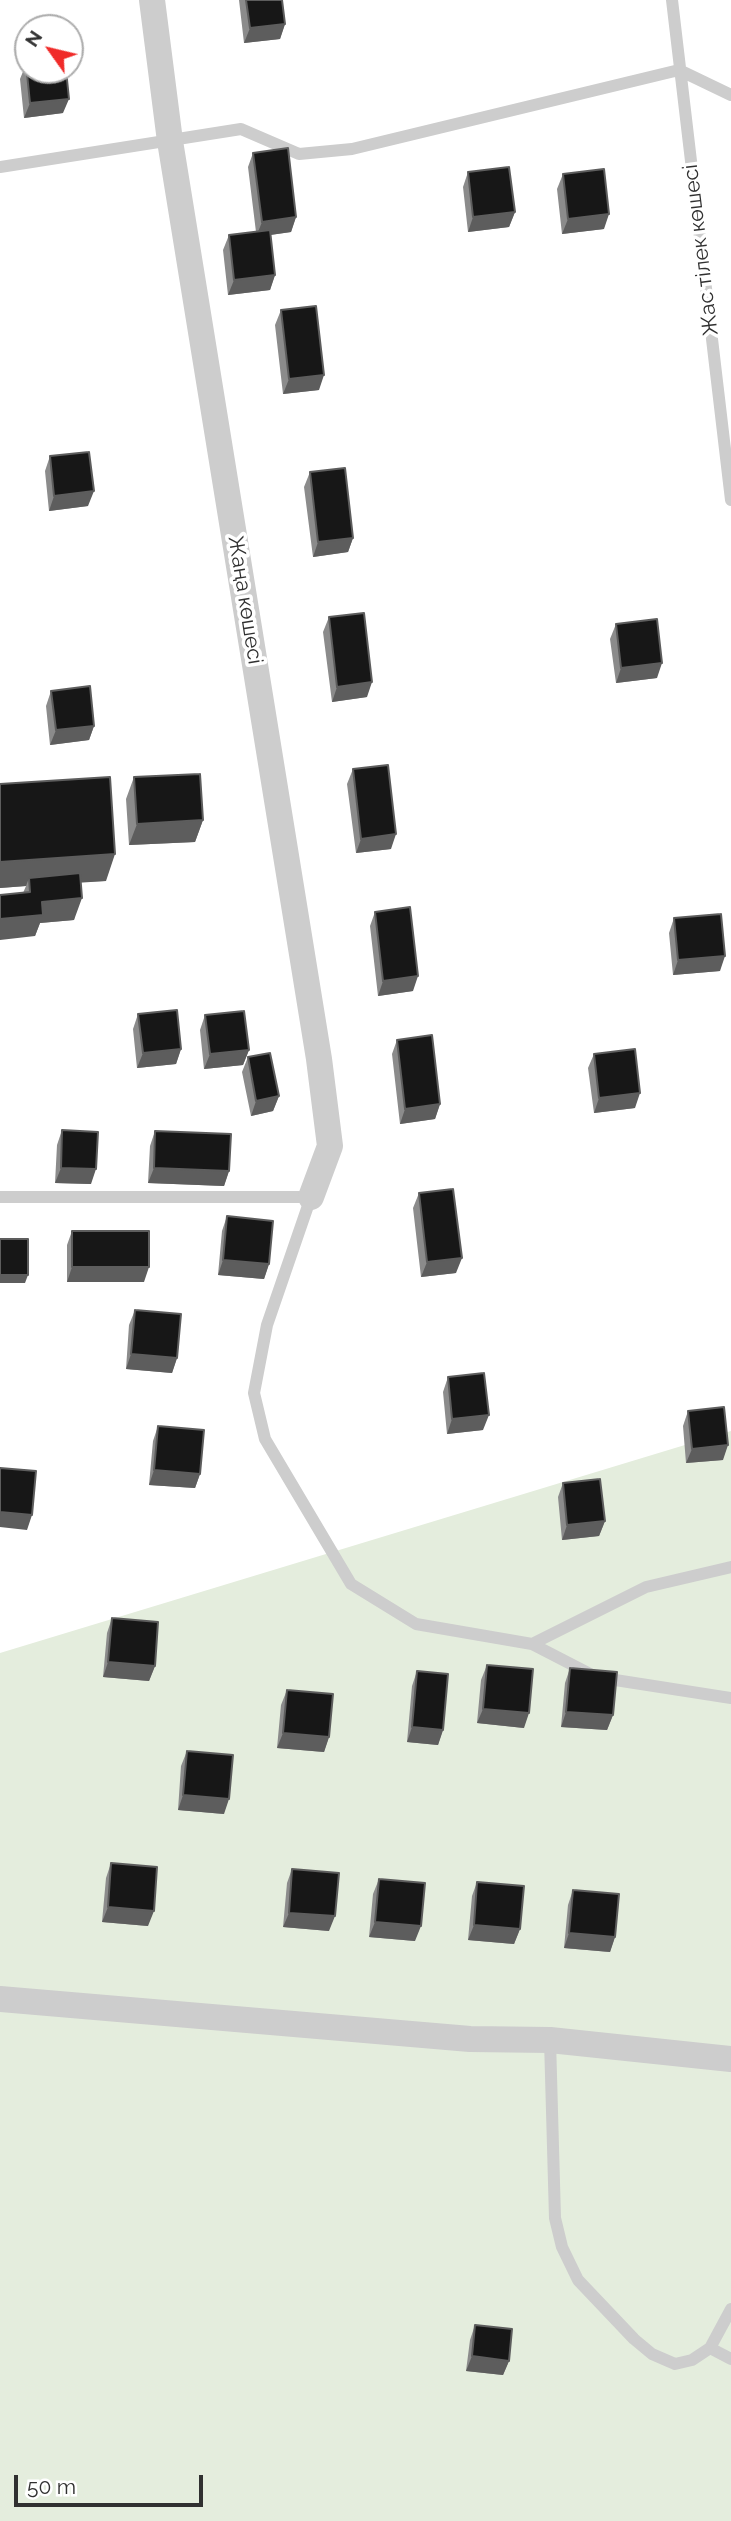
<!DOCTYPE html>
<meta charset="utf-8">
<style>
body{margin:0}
#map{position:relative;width:731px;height:2521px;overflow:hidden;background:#fff;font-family:Raleway,sans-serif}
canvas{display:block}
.north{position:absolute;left:14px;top:14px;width:70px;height:70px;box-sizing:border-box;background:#fff;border:2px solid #acacac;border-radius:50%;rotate:304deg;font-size:19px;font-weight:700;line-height:28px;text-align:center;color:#303030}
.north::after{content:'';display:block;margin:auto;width:24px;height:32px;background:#f02b29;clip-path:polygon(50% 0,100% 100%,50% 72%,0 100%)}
.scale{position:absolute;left:14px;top:2475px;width:189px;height:32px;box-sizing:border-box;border:4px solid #303030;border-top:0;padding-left:9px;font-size:21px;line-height:24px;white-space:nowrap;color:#303030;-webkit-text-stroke:5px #fff;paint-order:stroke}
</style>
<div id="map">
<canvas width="731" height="2521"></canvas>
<div class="north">N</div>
<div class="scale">50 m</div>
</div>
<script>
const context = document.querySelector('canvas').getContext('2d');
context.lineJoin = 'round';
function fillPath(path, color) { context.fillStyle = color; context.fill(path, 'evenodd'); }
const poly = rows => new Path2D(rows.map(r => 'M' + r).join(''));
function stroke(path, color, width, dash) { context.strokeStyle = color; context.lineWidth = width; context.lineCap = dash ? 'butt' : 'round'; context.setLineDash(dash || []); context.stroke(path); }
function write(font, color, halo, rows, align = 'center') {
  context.font = font + ' Raleway,sans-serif'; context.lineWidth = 7; context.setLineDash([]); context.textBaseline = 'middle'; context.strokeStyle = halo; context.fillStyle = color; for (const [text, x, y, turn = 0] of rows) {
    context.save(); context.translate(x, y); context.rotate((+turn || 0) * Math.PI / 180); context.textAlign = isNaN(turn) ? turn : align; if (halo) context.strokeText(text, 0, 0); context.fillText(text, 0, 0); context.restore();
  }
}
fillPath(poly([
 [731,1431,731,2521,0,2521,0,1653]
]), '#e4eddd');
stroke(poly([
 [672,0,731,500],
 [0,167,241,129,299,154,352,149,679,70,731,95],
 [0,1197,311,1197,267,1325,254,1393,265,1439,351,1584,416,1624,532,1644,596,1677,731,1698],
 [532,1644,646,1587,731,1567],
 [550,2040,555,2218,562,2247,578,2280,634,2339,652,2354,675,2364,692,2360,710,2348,731,2309],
 [710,2348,731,2359]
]), '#cdcdcd', 12);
stroke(poly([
 [152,0,170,141,319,1059,330,1146,311,1197],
 [0,1999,470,2039,550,2040,731,2059]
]), '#cdcdcd', 26);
fillPath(poly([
 [239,0,282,0,285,24,280,39,244,43],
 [26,64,63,113,24,118,20,79],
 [253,153,296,217,291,232,270,235,275,275,270,290,228,295,223,250,229,235,256,232,248,167],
 [468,172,515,212,509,227,468,232,463,187],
 [563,174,604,229,562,234,557,189],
 [281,310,319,390,283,394,275,325],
 [50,456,88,506,49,511,45,471],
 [310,472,353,538,348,552,313,557,304,487],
 [329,617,367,697,332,702,323,632],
 [616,624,657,678,616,683,610,639],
 [51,691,94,726,89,740,50,745,46,706],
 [353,769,391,849,356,853,347,784],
 [134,777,203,820,195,842,129,845,126,799],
 [0,784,106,881,81,882,74,920,40,923,35,936,23,893,26,886,0,888],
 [375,912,413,991,378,996,370,926],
 [674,918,720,971,673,975,669,933],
 [138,1014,181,1049,176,1064,137,1068,133,1029],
 [205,1015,249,1050,243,1065,204,1069,200,1030],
 [397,1040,440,1104,435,1119,400,1124,392,1054],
 [594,1054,635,1108,594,1113,588,1068],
 [248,1057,279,1096,273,1111,251,1116,242,1072],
 [62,1130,91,1184,55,1183,57,1145],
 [155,1131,229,1171,224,1186,148,1183,150,1146],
 [419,1193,456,1273,421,1277,413,1208],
 [227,1216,269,1264,264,1279,218,1275,222,1231],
 [72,1231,144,1282,67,1282,67,1245],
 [135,1310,177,1358,172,1373,126,1369,129,1325],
 [448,1377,483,1430,447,1434,443,1392],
 [688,1411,723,1460,686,1463,683,1426],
 [158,1426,200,1474,195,1488,149,1485,153,1441],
 [563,1483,605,1521,599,1536,562,1540,558,1497],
 [112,1618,155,1666,149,1681,103,1677,107,1633],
 [487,1665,524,1728,477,1723,481,1680],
 [570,1668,613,1715,607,1730,561,1727,565,1683],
 [417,1671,443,1730,438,1745,407,1742,412,1686],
 [287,1690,329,1737,324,1752,277,1748,281,1705],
 [187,1751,224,1814,178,1810,181,1766],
 [111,1863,148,1926,102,1922,106,1878],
 [292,1869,329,1931,283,1927,287,1883],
 [379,1879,415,1941,369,1937,373,1894],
 [477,1882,520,1929,514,1944,468,1940,472,1896],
 [573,1890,615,1937,610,1952,564,1948,568,1905],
 [475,2325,509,2361,503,2375,466,2371,470,2340]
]), '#8b8b8b');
fillPath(poly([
 [285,24,280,39,244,43,250,28],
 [69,99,63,113,24,118,30,103],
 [515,212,509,227,468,232,473,217],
 [609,214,604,229,562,234,568,219],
 [296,217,291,232,256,237,262,222],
 [275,275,270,290,228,295,234,280],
 [324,375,319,390,283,394,289,379],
 [94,491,88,506,49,511,54,496],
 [353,538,348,552,313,557,318,542],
 [662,663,657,678,616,683,621,668],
 [372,682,367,697,332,702,337,687],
 [94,726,89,740,50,745,56,730],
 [203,820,195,842,129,845,137,824],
 [396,834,391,849,356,853,361,839],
 [115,854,106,881,29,886,29,878,26,886,0,888,0,862],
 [82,898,74,920,40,923,35,936,0,940,0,919,42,902],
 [725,956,720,971,673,975,678,960],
 [418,976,413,991,378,996,383,981],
 [181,1049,176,1064,137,1068,143,1053],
 [249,1050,243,1065,204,1069,210,1054],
 [640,1093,635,1108,594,1113,599,1098],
 [279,1096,273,1111,251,1116,256,1101],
 [440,1104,435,1119,400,1124,405,1109],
 [61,1168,96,1169,91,1184,55,1183],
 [154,1168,229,1171,224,1186,148,1183],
 [462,1258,456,1273,421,1277,427,1262],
 [223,1260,269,1264,264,1279,218,1275],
 [72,1267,149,1267,144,1282,67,1282],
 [0,1275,28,1275,25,1283,0,1283],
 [131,1354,177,1358,172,1373,126,1369],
 [489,1415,483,1430,447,1434,452,1419],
 [728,1445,723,1460,686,1463,692,1449],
 [154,1470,200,1474,195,1488,149,1485],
 [0,1512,32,1515,27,1530,0,1527],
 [605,1521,599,1536,562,1540,567,1525],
 [108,1662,155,1666,149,1681,103,1677],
 [483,1709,529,1713,524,1728,477,1723],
 [566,1712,613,1715,607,1730,561,1727],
 [412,1727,443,1730,438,1745,407,1742],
 [283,1733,329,1737,324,1752,277,1748],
 [183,1795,229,1799,224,1814,178,1810],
 [108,1907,154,1911,148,1926,102,1922],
 [289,1913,335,1916,329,1931,283,1927],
 [375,1922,421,1926,415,1941,369,1937],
 [474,1925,520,1929,514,1944,468,1940],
 [569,1933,615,1937,610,1952,564,1948],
 [472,2356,509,2361,503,2375,466,2371]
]), '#5d5d5d');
const building = poly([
 [246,0,282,0,285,24,250,28,246,0],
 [26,64,28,64,28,70,66,70,69,99,30,103,26,64],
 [288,148,296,217,262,222,253,153,288,148],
 [509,167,515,212,473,217,468,172,509,167],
 [604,169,609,214,568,219,563,174,604,169],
 [270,230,275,275,234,280,229,235,270,230],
 [316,306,324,375,289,379,281,310,316,306],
 [89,452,94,491,54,496,50,456,89,452],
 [345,468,353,538,318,542,310,472,345,468],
 [364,613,372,682,337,687,329,617,364,613],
 [657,619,662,663,621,668,616,624,657,619],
 [90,686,94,726,56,730,51,691,90,686],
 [388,765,396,834,361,839,353,769,388,765],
 [200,774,203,820,137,824,134,777,200,774],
 [110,777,115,854,0,862,0,784,110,777],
 [80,873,82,898,42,902,43,915,0,919,0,895,30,892,29,878,80,873],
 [410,907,418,976,383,981,375,912,410,907],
 [721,914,725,956,678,960,674,918,721,914],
 [177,1010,181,1049,143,1053,138,1014,177,1010],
 [244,1011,249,1050,210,1054,205,1015,244,1011],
 [432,1035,440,1104,405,1109,397,1040,432,1035],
 [635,1049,640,1093,599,1098,594,1054,635,1049],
 [270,1053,279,1096,256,1101,248,1057,270,1053],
 [62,1130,98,1132,96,1169,61,1168,62,1130],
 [155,1131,231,1134,229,1171,154,1168,155,1131],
 [453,1189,462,1258,427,1262,419,1193,453,1189],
 [227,1216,273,1221,269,1264,223,1260,227,1216],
 [72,1231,149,1231,149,1267,72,1267,72,1231],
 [0,1239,28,1239,28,1275,0,1275,0,1239],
 [135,1310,181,1314,177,1358,131,1354,135,1310],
 [484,1373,489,1415,452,1419,448,1377,484,1373],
 [724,1407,728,1445,692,1449,688,1411,724,1407],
 [158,1426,204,1430,200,1474,154,1470,158,1426],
 [0,1468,36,1471,32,1515,0,1512,0,1468],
 [600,1479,605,1521,567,1525,563,1483,600,1479],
 [112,1618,158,1622,155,1666,108,1662,112,1618],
 [487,1665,533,1669,529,1713,483,1709,487,1665],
 [570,1668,617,1672,613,1715,566,1712,570,1668],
 [417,1671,448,1674,443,1730,412,1727,417,1671],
 [287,1690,333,1694,329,1737,283,1733,287,1690],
 [187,1751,233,1755,229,1799,183,1795,187,1751],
 [111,1863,157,1867,154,1911,108,1907,111,1863],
 [292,1869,339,1873,335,1916,289,1913,292,1869],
 [379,1879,425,1883,421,1926,375,1922,379,1879],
 [477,1882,524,1886,520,1929,474,1925,477,1882],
 [573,1890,619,1894,615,1937,569,1933,573,1890],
 [475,2325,512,2329,509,2361,472,2356,475,2325]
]);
fillPath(building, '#171717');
stroke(building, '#5d5d5d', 2);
write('21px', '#303030', '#fff', [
 ["Жас тілек көшесі",701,250,-97],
 ["Жаңа көшесі",245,600,81]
]);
</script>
